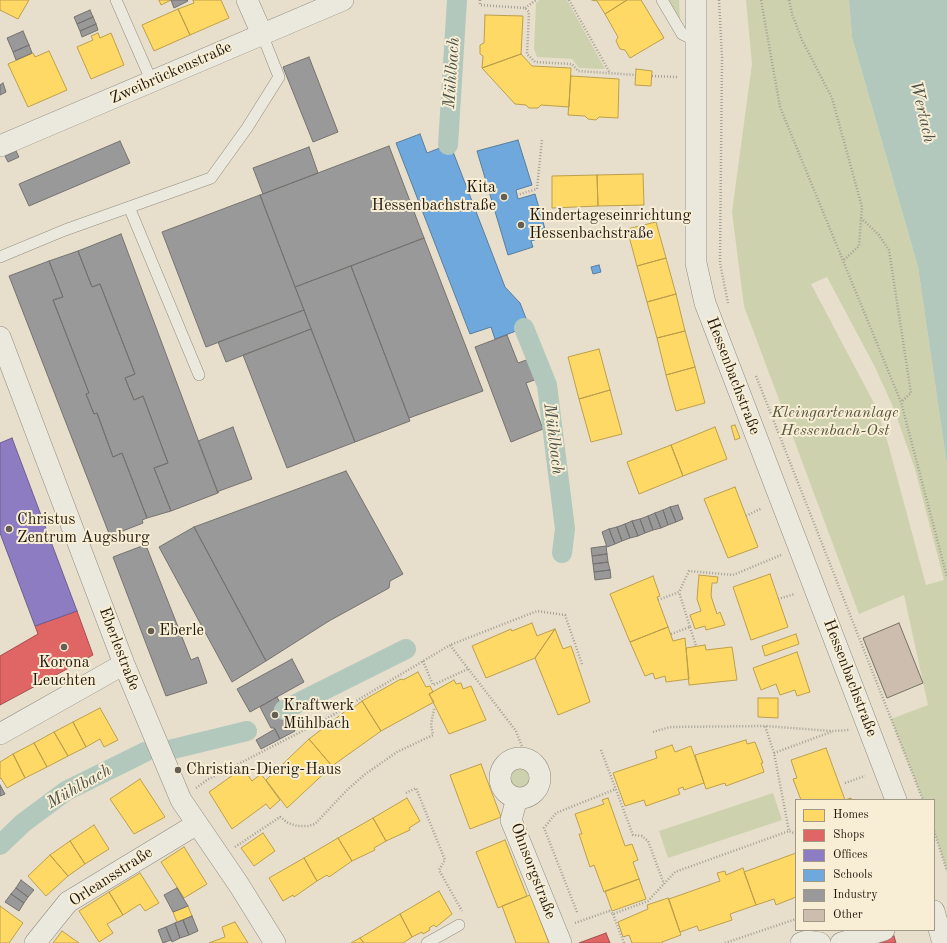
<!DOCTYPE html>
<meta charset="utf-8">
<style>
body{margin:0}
#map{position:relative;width:947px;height:943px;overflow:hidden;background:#e7dfcb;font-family:"Old Standard TT",serif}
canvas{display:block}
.legend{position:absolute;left:795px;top:799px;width:140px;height:132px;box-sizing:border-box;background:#f7eed5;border:1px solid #a19885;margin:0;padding:5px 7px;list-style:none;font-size:12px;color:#21180e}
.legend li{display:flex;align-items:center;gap:8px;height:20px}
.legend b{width:20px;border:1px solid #a19885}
</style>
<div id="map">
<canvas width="947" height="943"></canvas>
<ul class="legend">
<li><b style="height:11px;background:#ffd966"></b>Homes</li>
<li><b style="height:11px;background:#e06666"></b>Shops</li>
<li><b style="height:11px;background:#8e7cc3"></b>Offices</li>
<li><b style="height:11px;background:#6fa8dc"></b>Schools</li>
<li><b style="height:11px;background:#999"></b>Industry</li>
<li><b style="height:11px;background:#ccbdae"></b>Other</li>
</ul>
</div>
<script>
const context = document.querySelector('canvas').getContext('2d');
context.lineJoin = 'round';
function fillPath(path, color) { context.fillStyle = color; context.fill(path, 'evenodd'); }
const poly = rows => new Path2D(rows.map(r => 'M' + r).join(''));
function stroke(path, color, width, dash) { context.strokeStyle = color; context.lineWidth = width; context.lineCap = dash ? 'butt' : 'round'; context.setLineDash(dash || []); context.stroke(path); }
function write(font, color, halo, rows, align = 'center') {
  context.font = font + ' "Old Standard TT",serif'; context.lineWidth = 4; context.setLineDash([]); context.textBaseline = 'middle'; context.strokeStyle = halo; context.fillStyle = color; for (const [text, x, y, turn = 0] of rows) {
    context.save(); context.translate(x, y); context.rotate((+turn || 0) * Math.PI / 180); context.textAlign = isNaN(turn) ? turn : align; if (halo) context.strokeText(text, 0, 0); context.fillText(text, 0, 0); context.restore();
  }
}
fillPath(poly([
 [540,0,567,0,605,69,579,68,572,59,537,57,534,49,536,3],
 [669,0,679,0,680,20],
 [746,0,849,0,852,37,918,267,947,465,947,871,934,831,934,800,923,800,891,719,928,705,904,595,859,614,744,306,732,212,752,64],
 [827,277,875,367,894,409,915,469,944,580,926,585,887,440,876,407,811,284],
 '508 778a12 12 0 1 1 24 0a12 12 0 1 1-24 0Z',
 [773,793,782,820,668,858,659,831]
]), '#cdd1ad');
fillPath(poly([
 [849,0,947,0,947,465,918,267,852,37]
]), '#b2c8bc');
const homes = poly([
 [0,0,29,0,18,19,0,10,0,0],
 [159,0,171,0,161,5,159,0],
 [193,0,221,0,229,18,190,35,178,9,194,3,193,0],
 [592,0,627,0,605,14,597,1,592,0],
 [627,0,641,0,664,38,630,58,625,50,620,49,616,41,618,37,605,14,627,0],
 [178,9,190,35,154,51,142,25,178,9],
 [485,15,523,16,521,54,482,68,483,56,480,54,480,45,484,43,485,15],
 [98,33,100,38,111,33,124,65,91,79,77,47,93,40,91,36,98,33],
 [49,51,67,90,28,107,8,64,33,53,35,57,49,51],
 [521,54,532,66,571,68,569,107,541,105,538,108,529,108,526,105,515,104,482,68,521,54],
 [636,69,652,71,651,86,635,85,636,69],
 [571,76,619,79,618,118,599,117,596,120,588,119,585,116,568,115,571,76],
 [643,174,644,205,598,206,597,175,643,174],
 [597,175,598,206,552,208,552,176,597,175],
 [656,222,666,258,637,266,627,229,656,222],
 [666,258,676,294,647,302,637,266,666,258],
 [676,294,685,331,657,338,647,302,676,294],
 [685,331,695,367,666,375,657,338,685,331],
 [599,349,610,390,579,399,568,357,599,349],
 [695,367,705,403,676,411,666,375,695,367],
 [610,390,622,434,591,442,579,399,610,390],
 [735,425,740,438,735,440,731,426,735,425],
 [715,427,727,459,683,476,671,445,715,427],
 [671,445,683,476,639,494,627,462,671,445],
 [735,487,758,547,728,558,704,499,735,487],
 [770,574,788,627,751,640,733,587,770,574],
 [699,575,718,577,717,583,712,583,711,596,717,614,720,612,725,625,706,630,705,626,695,629,690,615,701,611,697,599,699,575],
 [653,576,660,596,657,597,668,627,630,642,610,594,653,576],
 [532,623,537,636,555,629,535,658,486,678,472,646,511,629,512,631,532,623],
 [668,627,673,641,685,638,689,679,666,682,665,676,655,679,653,673,645,676,630,642,668,627],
 [555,629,563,649,571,646,590,702,558,715,535,658,555,629],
 [796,634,799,644,765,656,762,646,796,634],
 [705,645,706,650,732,647,737,680,689,685,686,648,705,645],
 [797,652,810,692,797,696,795,690,780,695,776,684,761,690,753,668,797,652],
 [418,672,426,687,430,686,433,692,429,694,434,702,381,731,362,701,399,680,402,679,403,680,418,672],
 [454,680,456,684,461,683,463,689,471,686,486,720,449,734,429,694,454,680],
 [758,698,778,698,778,718,758,717,758,698],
 [362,701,381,731,332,766,309,739,347,710,348,712,362,701],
 [100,708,118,740,104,747,100,739,86,747,73,722,100,708],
 [73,722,86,747,68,756,54,732,73,722],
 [54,732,68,756,47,767,34,743,54,732],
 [309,739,332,766,287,808,266,780,309,739],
 [746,740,747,744,755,742,763,763,761,763,764,772,726,786,725,783,706,789,695,755,746,740],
 [34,743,47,767,25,778,13,754,34,743],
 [672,745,675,752,691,746,704,783,684,790,683,787,678,789,680,794,646,806,644,800,625,806,613,773,657,758,655,751,672,745],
 [826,748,845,800,851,798,852,800,801,800,793,779,797,778,791,760,826,748],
 [13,754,25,778,7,788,1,778,0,779,0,762,13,754],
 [481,764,501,817,470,829,450,775,481,764],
 [243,768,252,781,261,774,280,800,270,809,266,804,232,829,209,792,243,768],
 [140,779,165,817,134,834,110,799,140,779],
 [407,798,420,821,409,828,410,830,386,841,373,818,407,798],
 [608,798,625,846,632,844,638,860,633,862,639,879,604,892,594,865,590,867,579,834,582,834,575,814,604,804,602,800,608,798],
 [373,818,386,841,374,848,375,850,352,861,338,838,373,818],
 [94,825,109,849,85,864,70,841,94,825],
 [263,833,275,851,254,866,241,848,263,833],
 [338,838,352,861,329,877,327,875,317,881,304,858,338,838],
 [505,840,527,896,498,908,476,852,505,840],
 [70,841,85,864,68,876,50,855,70,841],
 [184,847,207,884,184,898,161,862,184,847],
 [796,853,796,897,776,905,774,899,756,905,744,872,796,853],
 [50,855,68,876,46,896,28,876,50,855],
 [304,858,317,881,294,897,293,895,283,901,269,878,304,858],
 [743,868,756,905,730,914,732,920,699,931,697,926,680,932,669,899,720,881,717,873,725,871,726,875,743,868],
 [140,873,159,903,145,911,140,904,123,915,109,892,140,873],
 [639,879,646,899,612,911,605,891,639,879],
 [439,891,452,914,436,927,434,925,429,928,430,930,423,934,422,932,412,937,400,914,439,891],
 [109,892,123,915,107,924,113,933,99,942,79,911,109,892],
 [530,895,542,925,549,943,516,943,502,906,530,895],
 [668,898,681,935,662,942,662,943,632,943,629,935,623,937,618,922,648,909,647,905,668,898],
 [0,906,23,923,9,943,0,943,0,906],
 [188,906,192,916,177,922,173,912,188,906],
 [400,914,412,937,403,943,364,943,360,938,400,914],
 [235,922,248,943,209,943,225,937,222,927,235,922],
 [62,931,79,943,53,943,62,931],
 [360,938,364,943,351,943,360,938]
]);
fillPath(homes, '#ffd966');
stroke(homes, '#bc9f4c', 1);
const shops = poly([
 [77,611,93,655,0,705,0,656,38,634,35,626,77,611],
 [606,933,610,943,579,943,606,933],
 [894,936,896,943,871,943,894,936]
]);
fillPath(shops, '#e06666');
stroke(shops, '#a74f4c', 1);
const offices = poly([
 [12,438,77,611,35,626,0,533,0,443,12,438]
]);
fillPath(offices, '#8e7cc3');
stroke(offices, '#6d5e8d', 1);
const schools = poly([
 [420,134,427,153,450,144,505,287,520,303,529,326,495,339,491,327,470,334,396,143,420,134],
 [518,140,532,185,516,190,518,199,535,194,547,236,531,241,533,247,508,255,477,151,518,140],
 [599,265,601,272,593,274,591,267,599,265]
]);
fillPath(schools, '#6fa8dc');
stroke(schools, '#587d9e', 1);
const industry = poly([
 [171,0,187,0,188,1,174,8,171,0],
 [90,10,93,17,77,24,74,17,90,10],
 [93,17,96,24,80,31,77,24,93,17],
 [96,24,98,30,82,37,80,31,96,24],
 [23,31,29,45,13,52,7,38,23,31],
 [29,45,32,53,16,60,13,52,29,45],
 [309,57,338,132,313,142,283,67,309,57],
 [3,83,6,92,0,95,0,85,3,83],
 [120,141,130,163,29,206,19,184,120,141],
 [389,146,424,238,295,287,260,195,389,146],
 [309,147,318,173,263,194,253,168,309,147],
 [16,151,19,157,8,162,5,156,16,151],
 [260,195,304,310,206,347,162,232,260,195],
 [121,234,218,493,171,511,154,468,168,463,143,396,134,400,125,378,135,374,100,284,92,287,78,251,121,234],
 [424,238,483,391,409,418,351,266,424,238],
 [78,251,92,287,100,284,135,374,125,378,134,400,143,396,168,463,154,468,171,511,147,518,122,453,113,457,97,413,94,414,86,394,89,393,53,300,63,297,49,261,78,251],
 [49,261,63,297,53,300,89,393,86,394,94,414,97,413,113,457,122,453,147,518,142,520,143,523,110,536,9,276,49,261],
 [351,266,410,421,355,442,295,287,351,266],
 [304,310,311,329,226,362,218,342,304,310],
 [311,329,355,442,287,468,243,355,311,329],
 [507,335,518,363,532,358,540,378,526,383,543,429,511,442,475,347,507,335],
 [233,427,252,479,219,491,218,493,198,441,233,427],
 [346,471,403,574,390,581,389,588,329,621,266,661,194,527,346,471],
 [678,505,683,519,676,522,670,507,678,505],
 [670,507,676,522,668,525,663,510,670,507],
 [663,510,668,525,661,528,655,513,663,510],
 [655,513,661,528,653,530,648,516,655,513],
 [648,516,653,530,645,533,640,519,648,516],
 [640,519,645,533,638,536,632,521,640,519],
 [632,521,638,536,630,538,625,524,632,521],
 [625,524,630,538,622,541,617,527,625,524],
 [194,527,266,661,232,682,159,547,194,527],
 [617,527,622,541,615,544,609,529,617,527],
 [609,529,615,544,607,547,602,532,609,529],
 [142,546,147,548,191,660,198,657,207,683,166,696,113,557,142,546],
 [606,546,607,554,592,556,591,548,606,546],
 [607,554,608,562,593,564,592,556,607,554],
 [608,562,610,570,594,572,593,564,608,562],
 [610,570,611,578,595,580,594,572,610,570],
 [292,659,304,682,250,712,237,689,292,659],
 [277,697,295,731,280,739,274,728,271,728,260,707,277,697],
 [275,729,280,739,261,749,256,740,275,729],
 [0,785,5,794,0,796,0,785],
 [21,880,34,890,28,897,16,888,21,880],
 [16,888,28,897,24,903,11,894,16,888],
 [177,888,188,906,173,912,164,895,177,888],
 [11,894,24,903,19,911,5,902,11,894],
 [192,916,198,931,189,935,183,920,192,916],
 [183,920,189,935,180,938,175,923,183,920],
 [175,923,180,938,172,942,166,927,175,923],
 [166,927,171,940,163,943,158,930,166,927]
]);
fillPath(industry, '#999');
stroke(industry, '#75726f', 1);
stroke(poly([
 [448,145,457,0],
 [524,328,547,385,565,529,562,553],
 [284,710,406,649],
 [169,750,247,731],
 [0,845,23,823,66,791,145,752]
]), '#b2c8bc', 20);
const building = poly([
 [899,623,923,683,887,698,863,638,899,623]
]);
fillPath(building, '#ccbdae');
stroke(building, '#777266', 1);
const service = poly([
 [116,0,152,82],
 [662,0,682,34,697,41],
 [129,207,199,375],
 [0,257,65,230,211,178,247,128,279,77,262,34],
 [427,943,459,925]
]);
const minor = poly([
 [247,0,262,34],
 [696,0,696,263,705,303,896,800],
 [0,146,343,0],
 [0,337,124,664,181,800,239,885,275,943],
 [0,734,124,664],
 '500 778a20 20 0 1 1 40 0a20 20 0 1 1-40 0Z',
 [517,798,511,820,561,943],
 [934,911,943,943],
 [35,943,68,902,197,824],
 [801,943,807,941,820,943],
 [841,943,884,930]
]);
stroke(service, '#928c80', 12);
stroke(minor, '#928c80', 22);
stroke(poly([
 [480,0,480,5,525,8,529,12,527,54,535,62,572,64,578,71,636,75],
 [569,0,610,73],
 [719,0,722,57,720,263,728,303],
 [761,0,780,107,901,402,947,577],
 [789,0,792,14,802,40,832,98,862,207,859,246,843,261],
 [525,8,536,0],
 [652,76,677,77],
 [517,195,537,189,542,139],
 [861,218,879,235,889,250,911,393,901,402],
 [756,376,923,800],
 [746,516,762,508],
 [778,599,795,594],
 [658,600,679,592,689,571,733,575,781,555],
 [690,627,696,646],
 [671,634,690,627,679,592],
 [423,661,433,685,468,669],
 [653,732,670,727,765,726],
 [601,750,633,835,642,836,648,841,664,884],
 [774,753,831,732],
 [527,760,516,731,450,645,537,611,565,615,582,664],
 [845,783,865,776],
 [196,788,207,780,326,719,450,645],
 [406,793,416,788,445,860,439,870,462,911],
 [934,831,947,871],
 [796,834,789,831,774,753,765,726,832,731,849,730],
 [235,847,280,817,288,823,297,826,308,826,315,824,346,791,364,775,397,752,433,735,431,725,434,709],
 [577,912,544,828,556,813,616,789],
 [613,914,624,943],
 [575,923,609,911,613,914,648,901,675,872,789,831],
 [725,943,796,919]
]), '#a4a097', 2.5, [1, 2]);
stroke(service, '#ebe8dd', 11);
stroke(minor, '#ebe8dd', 21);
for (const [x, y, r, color] of [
 [504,197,4,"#665e50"],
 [521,225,4,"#665e50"],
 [9,529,4,"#665e50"],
 [151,631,4,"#665e50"],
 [64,647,4,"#665e50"],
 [275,715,4,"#665e50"],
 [178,770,4,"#665e50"]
]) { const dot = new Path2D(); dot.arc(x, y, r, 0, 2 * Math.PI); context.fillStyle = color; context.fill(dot); stroke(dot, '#f7eed5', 1.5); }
write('16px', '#21180e', '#f7eed5', [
 ["Zweibrückenstraße",171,73,-24],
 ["Hessenbachstraße",733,376,69],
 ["Eberlestraße",119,649,69],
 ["Hessenbachstraße",850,678,69],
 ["Ohnsorgstraße",533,871,69],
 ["Orleansstraße",111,877,-33]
]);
write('16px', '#21180e', '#f7eed5', [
 ["Kita",496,188,"right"],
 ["Hessenbachstraße",496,206,"right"],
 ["Kindertageseinrichtung",529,216],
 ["Hessenbachstraße",529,234],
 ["Christus",17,520],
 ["Zentrum Augsburg",17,538],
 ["Eberle",159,631],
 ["Korona",64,663,"center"],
 ["Leuchten",64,681,"center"],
 ["Kraftwerk",283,706],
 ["Mühlbach",283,724],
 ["Christian-Dierig-Haus",186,770]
], 'left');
write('italic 16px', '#56553d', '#f7eed5', [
 ["Kleingartenanlage",835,413],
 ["Hessenbach-Ost",835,431]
]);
write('italic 17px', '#4c5249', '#f7eed5', [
 ["Mühlbach",452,73,-86],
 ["Wertach",922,112,77],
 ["Mühlbach",553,439,83],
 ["Mühlbach",79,787,-30]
]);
</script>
